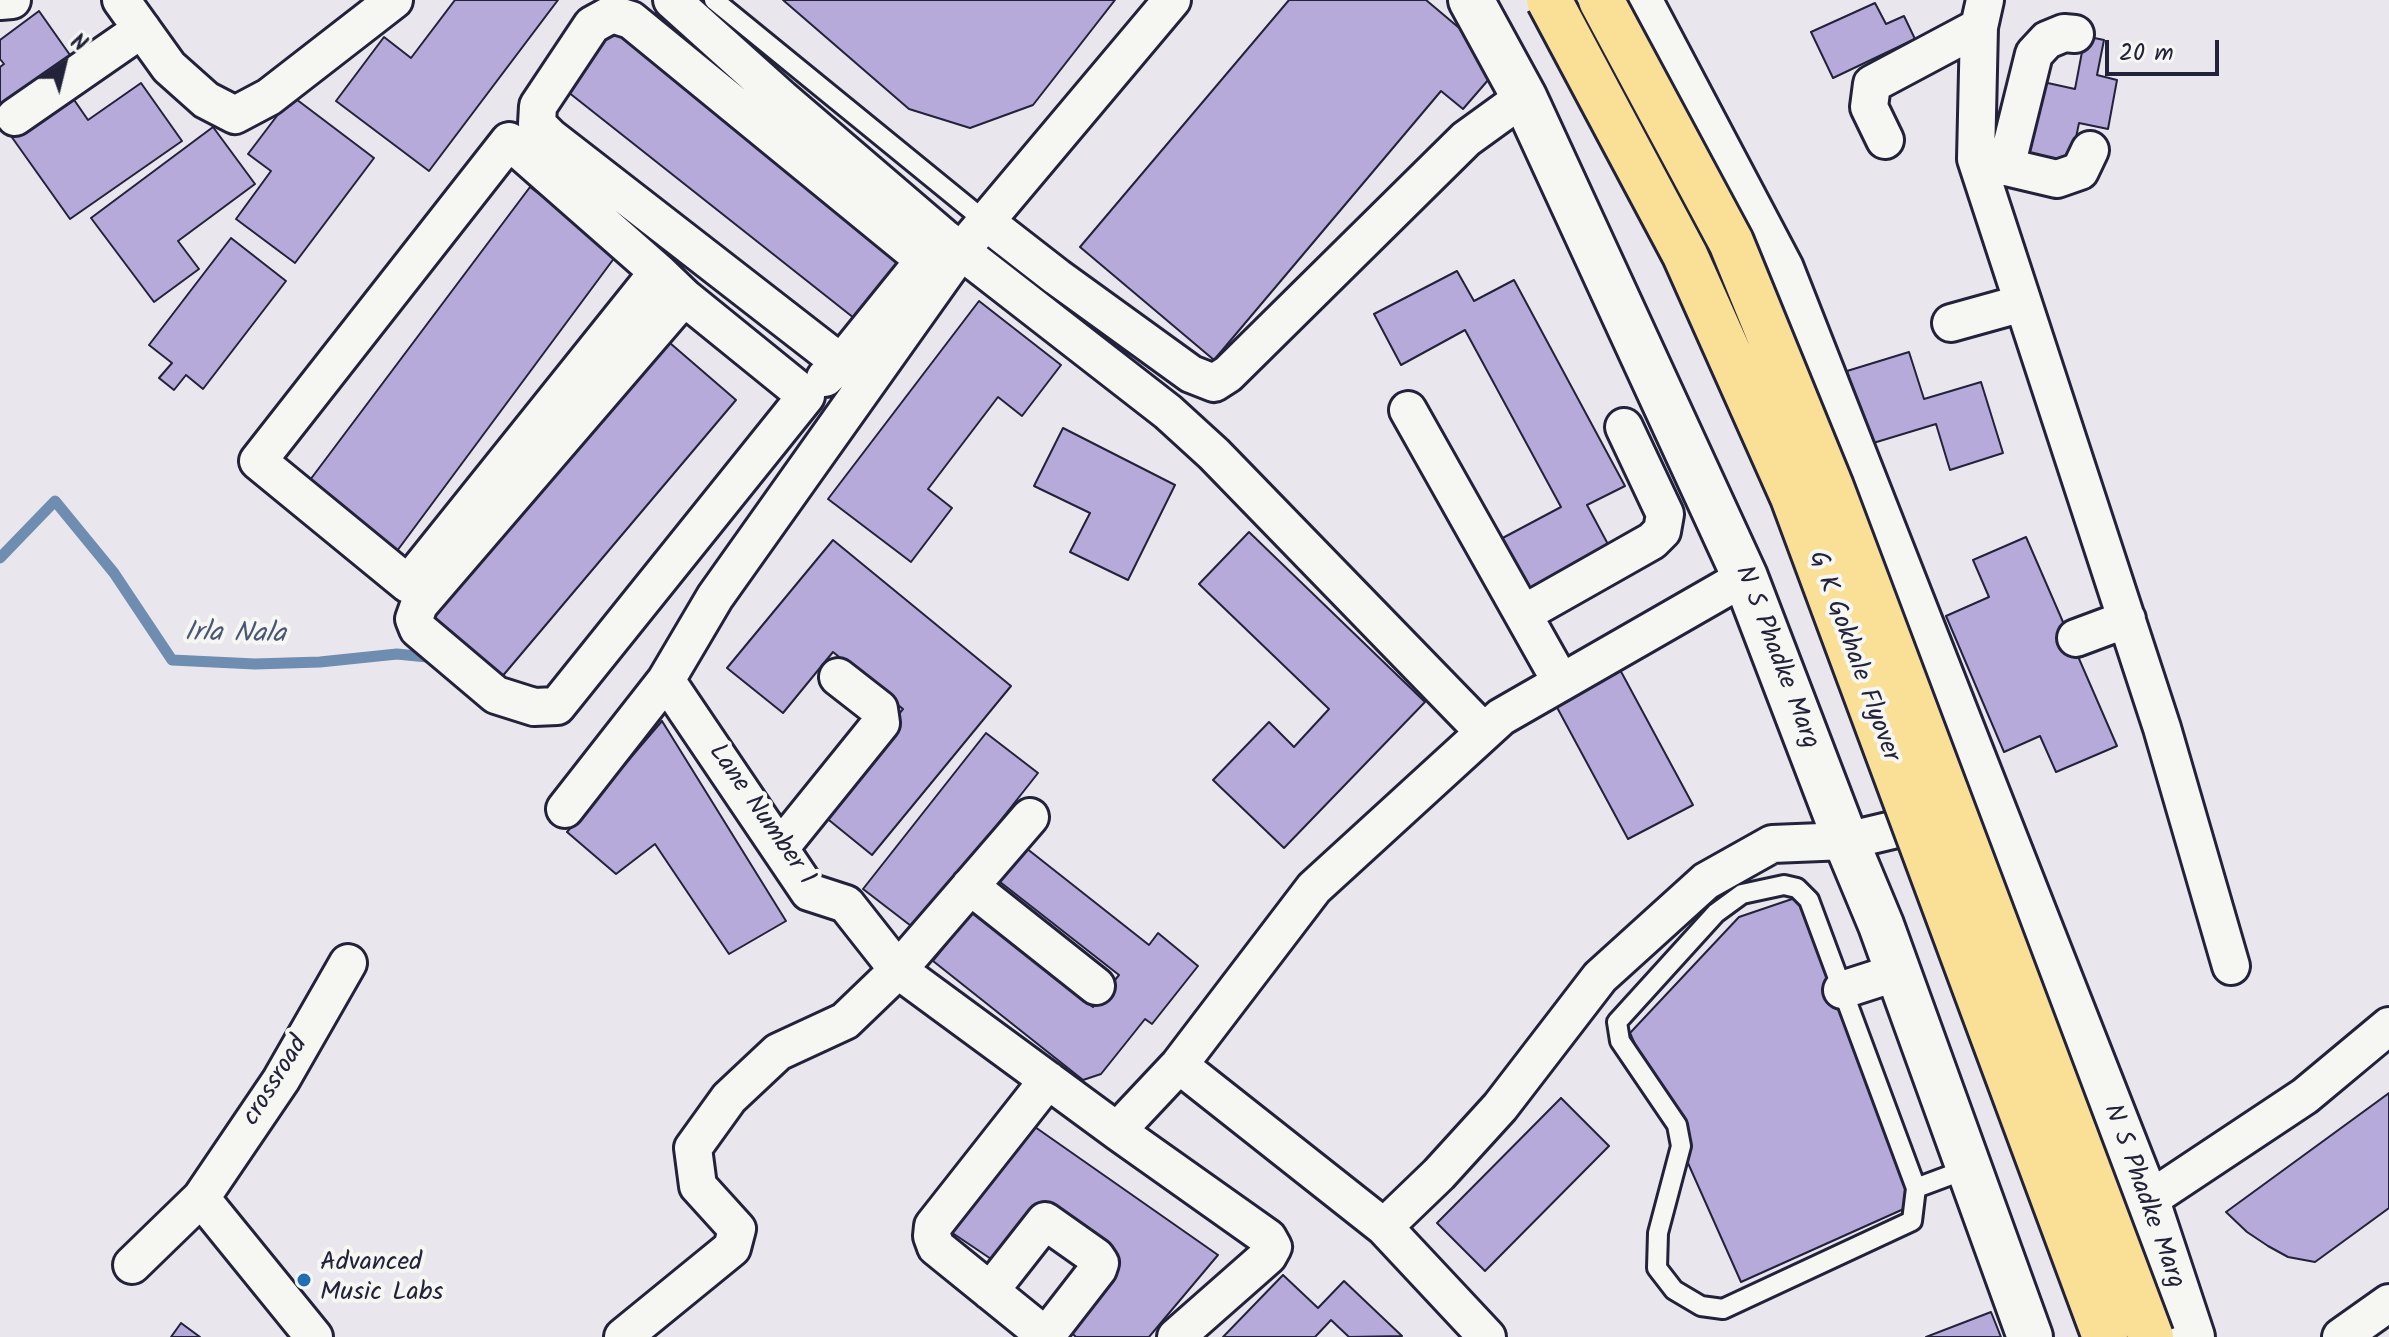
<!DOCTYPE html>
<style>
body{margin:0}
#map{position:relative;width:2389px;height:1337px;overflow:hidden;background:#e9e7ed;font-family:Kalam,sans-serif}
canvas{display:block}
.north{position:absolute;left:24px;top:24px;width:80px;height:80px;-webkit-text-stroke:6px #f6f6f2;paint-order:stroke;rotate:35deg;font-size:22px;font-weight:700;line-height:32px;text-align:center;color:#22223b}
.north::after{content:'';display:block;margin:auto;width:28px;height:36px;background:#22223b;clip-path:polygon(50% 0,100% 100%,50% 72%,0 100%)}
.scale{position:absolute;left:2105px;top:40px;width:114px;height:36px;box-sizing:border-box;border:4px solid #22223b;border-top:0;padding-left:10px;font-size:24px;line-height:28px;white-space:nowrap;color:#22223b;-webkit-text-stroke:6px #f6f6f2;paint-order:stroke}
</style>
<div id="map">
<canvas width="2389" height="1337"></canvas>
<div class="north">N</div>
<div class="scale">20 m</div>
</div>
<script>
const context = document.querySelector('canvas').getContext('2d');
context.lineJoin = 'round';
const poly = rows => new Path2D(rows.map(r => 'M' + r).join(''));
function stroke(path, color, width, dash) { context.strokeStyle = color; context.lineWidth = width; context.lineCap = dash ? 'butt' : 'round'; context.setLineDash(dash || []); context.stroke(path); }
function fillPath(path, color) { context.fillStyle = color; context.fill(path, 'evenodd'); }
function write(font, color, halo, rows, align = 'center') {
  context.font = font + ' Kalam,sans-serif'; context.lineWidth = 8; context.setLineDash([]); context.textBaseline = 'middle'; context.strokeStyle = halo; context.fillStyle = color; for (const [text, x, y, turn = 0] of rows) {
    context.save(); context.translate(x, y); context.rotate((+turn || 0) * Math.PI / 180); context.textAlign = isNaN(turn) ? turn : align; if (halo) context.strokeText(text, 0, 0); context.fillText(text, 0, 0); context.restore();
  }
}
stroke(poly([
 [0,558,55,501,114,573,172,660,255,664,320,662,397,654,437,658]
]), '#6f8cb1', 11);
const building = poly([
 [455,0,558,0,429,171,336,101,384,37,411,58,455,0],
 [783,0,1115,0,1033,105,970,128,909,109,783,0],
 [1289,0,1426,0,1502,64,1463,109,1441,91,1214,360,1080,247,1289,0],
 [1875,3,1886,24,1904,16,1915,39,1833,78,1811,32,1875,3],
 [39,11,77,65,7,114,0,104,0,67,4,64,0,59,0,40,39,11],
 [612,27,908,261,859,322,563,88,612,27],
 [2085,36,2104,40,2097,75,2117,80,2108,129,2079,123,2070,167,2018,156,2034,80,2075,89,2085,36],
 [141,83,182,141,70,219,11,136,70,94,88,120,141,83],
 [292,96,374,158,295,263,236,219,271,171,248,154,292,96],
 [213,127,255,184,178,241,199,269,154,302,91,218,213,127],
 [530,187,618,253,397,551,307,484,530,187],
 [231,238,286,281,203,389,186,375,174,390,159,378,172,363,149,345,231,238],
 [1457,271,1474,301,1514,280,1625,486,1587,505,1610,548,1524,593,1497,541,1561,507,1465,330,1401,365,1374,314,1457,271],
 [979,301,1061,365,1022,416,998,397,928,489,952,508,911,562,828,499,979,301],
 [663,337,736,400,495,685,421,623,663,337],
 [1909,352,1924,399,1981,382,2003,453,1950,470,1936,424,1870,444,1847,371,1909,352],
 [1063,428,1175,485,1128,580,1070,552,1090,513,1034,486,1063,428],
 [1249,532,1425,702,1284,848,1213,780,1269,722,1294,747,1329,709,1199,584,1249,532],
 [2026,537,2117,746,2056,772,2040,736,2004,752,1946,616,1989,597,1973,560,2026,537],
 [833,540,1011,686,872,855,819,812,903,709,833,652,783,713,727,668,833,540],
 [1618,666,1693,805,1628,839,1553,700,1618,666],
 [662,721,786,921,729,954,655,844,616,874,567,832,662,721],
 [986,733,1038,773,915,929,863,889,986,733],
 [1021,844,1149,945,1158,933,1198,966,1152,1024,1145,1019,1101,1074,1083,1080,933,961,972,912,1093,1007,1119,975,995,878,1021,844],
 [1798,897,1917,1203,1741,1282,1630,1033,1739,917,1798,897],
 [2389,1093,2389,1208,2315,1262,2288,1257,2268,1246,2247,1232,2226,1212,2389,1093],
 [1561,1098,1609,1146,1485,1271,1437,1223,1561,1098],
 [1025,1120,1218,1255,1149,1337,1076,1337,1063,1325,1119,1258,1044,1210,1003,1267,945,1228,1025,1120],
 [1283,1275,1318,1308,1344,1281,1402,1336,1349,1337,1331,1320,1315,1337,1223,1337,1283,1275],
 [1991,1312,2001,1337,1926,1337,1991,1312],
 [181,1323,200,1337,171,1337,181,1323]
]);
fillPath(building, '#b6aada');
stroke(building, '#22223b', 2);
const service = poly([
 [714,0,985,221],
 [1916,1188,1809,900,1797,888,1784,885,1742,894,1716,913,1617,1022,1620,1041,1677,1125,1681,1146,1658,1233,1657,1268,1674,1290,1701,1306,1723,1309,1912,1221,1916,1188,1967,1169]
]);
const minor = poly([
 [121,0,169,67,206,100,235,115,269,97,394,0],
 [672,0,782,99,943,237,1168,412,1214,454,1484,732],
 [1985,0,1979,27,1976,159,2162,728,2231,966],
 [0,1,12,0],
 [15,117,142,29],
 [1885,140,1869,107,1872,84,1979,27],
 [1985,162,2057,179,2080,171,2090,150],
 [2006,167,2034,54,2047,40,2064,33,2075,34],
 [985,221,1057,277,1191,374,1214,383,1228,374,1466,139,1524,97],
 [658,272,408,584,258,461,509,141,658,272,684,297,806,396,557,706,534,707,496,695,418,629,414,619,419,605,684,297],
 [1951,323,2023,303],
 [841,363,550,137,537,124,538,106,592,25,612,14,631,20,924,260],
 [825,378,841,363,938,243],
 [1408,410,1561,682],
 [1523,614,1652,541,1662,531,1665,514,1624,427],
 [2076,638,2127,619],
 [666,680,809,892,846,904,898,970,1117,1131,1179,1065,1314,888,1501,717,1745,577],
 [565,809,666,680,715,597,960,252,1172,0],
 [780,848,881,723,879,709,838,677],
 [970,886,1096,986],
 [1842,990,1898,972],
 [1179,1065,1384,1227],
 [1117,1131,1268,1238,1273,1247,1268,1256,1176,1337],
 [201,1198,314,1337],
 [2147,1201,2305,1096,2389,1026],
 [132,1265,201,1198,281,1080,348,963],
 [990,1291,1045,1221,1096,1257,1100,1263,1098,1269,1046,1336],
 [623,1337,732,1248,737,1229,698,1186,693,1148,729,1098,778,1052,845,1021,898,970,1030,817],
 [1047,1337,936,1247,932,1236,933,1226,1048,1080],
 [1487,1337,1384,1227,1439,1174,1500,1107,1600,977,1706,881,1772,844,1846,841,1939,819],
 [2341,1337,2389,1303]
]);
const tertiary = poly([
 [1471,0,1524,97,1745,577,1846,841,1881,925,2030,1337],
 [1639,0,1781,269,2147,1201,2192,1337]
]);
stroke(service, '#22223b', 24);
stroke(minor, '#22223b', 42);
stroke(tertiary, '#22223b', 50);
stroke(service, '#f6f6f2', 18);
stroke(minor, '#f6f6f2', 36);
stroke(tertiary, '#f6f6f2', 44);
const primaryBridge = poly([
 [1549,0,1685,255,1793,497,2105,1337],
 [1601,0,1731,242,1831,487,2151,1337]
]);
stroke(primaryBridge, '#22223b', 50, []);
stroke(primaryBridge, '#fadf96', 44);
for (const [x, y, r, color] of [
 [304,1280,8,"#1f6fb2"]
]) { const dot = new Path2D(); dot.arc(x, y, r, 0, 2 * Math.PI); context.fillStyle = color; context.fill(dot); stroke(dot, '#f6f6f2', 3); }
write('26px', '#22223b', '#f6f6f2', [
 ["G K Gokhale Flyover",1852,657,70],
 ["N S Phadke Marg",1775,658,69],
 ["Lane Number 1",760,816,55],
 ["crossroad",277,1082,-58],
 ["N S Phadke Marg",2142,1197,70]
]);
write('26px', '#22223b', '#f6f6f2', [
 ["Advanced",320,1265],
 ["Music Labs",320,1295]
], 'left');
write('italic 28px', '#495776', '#f6f6f2', [
 ["Irla Nala",235,636,1]
]);
</script>
